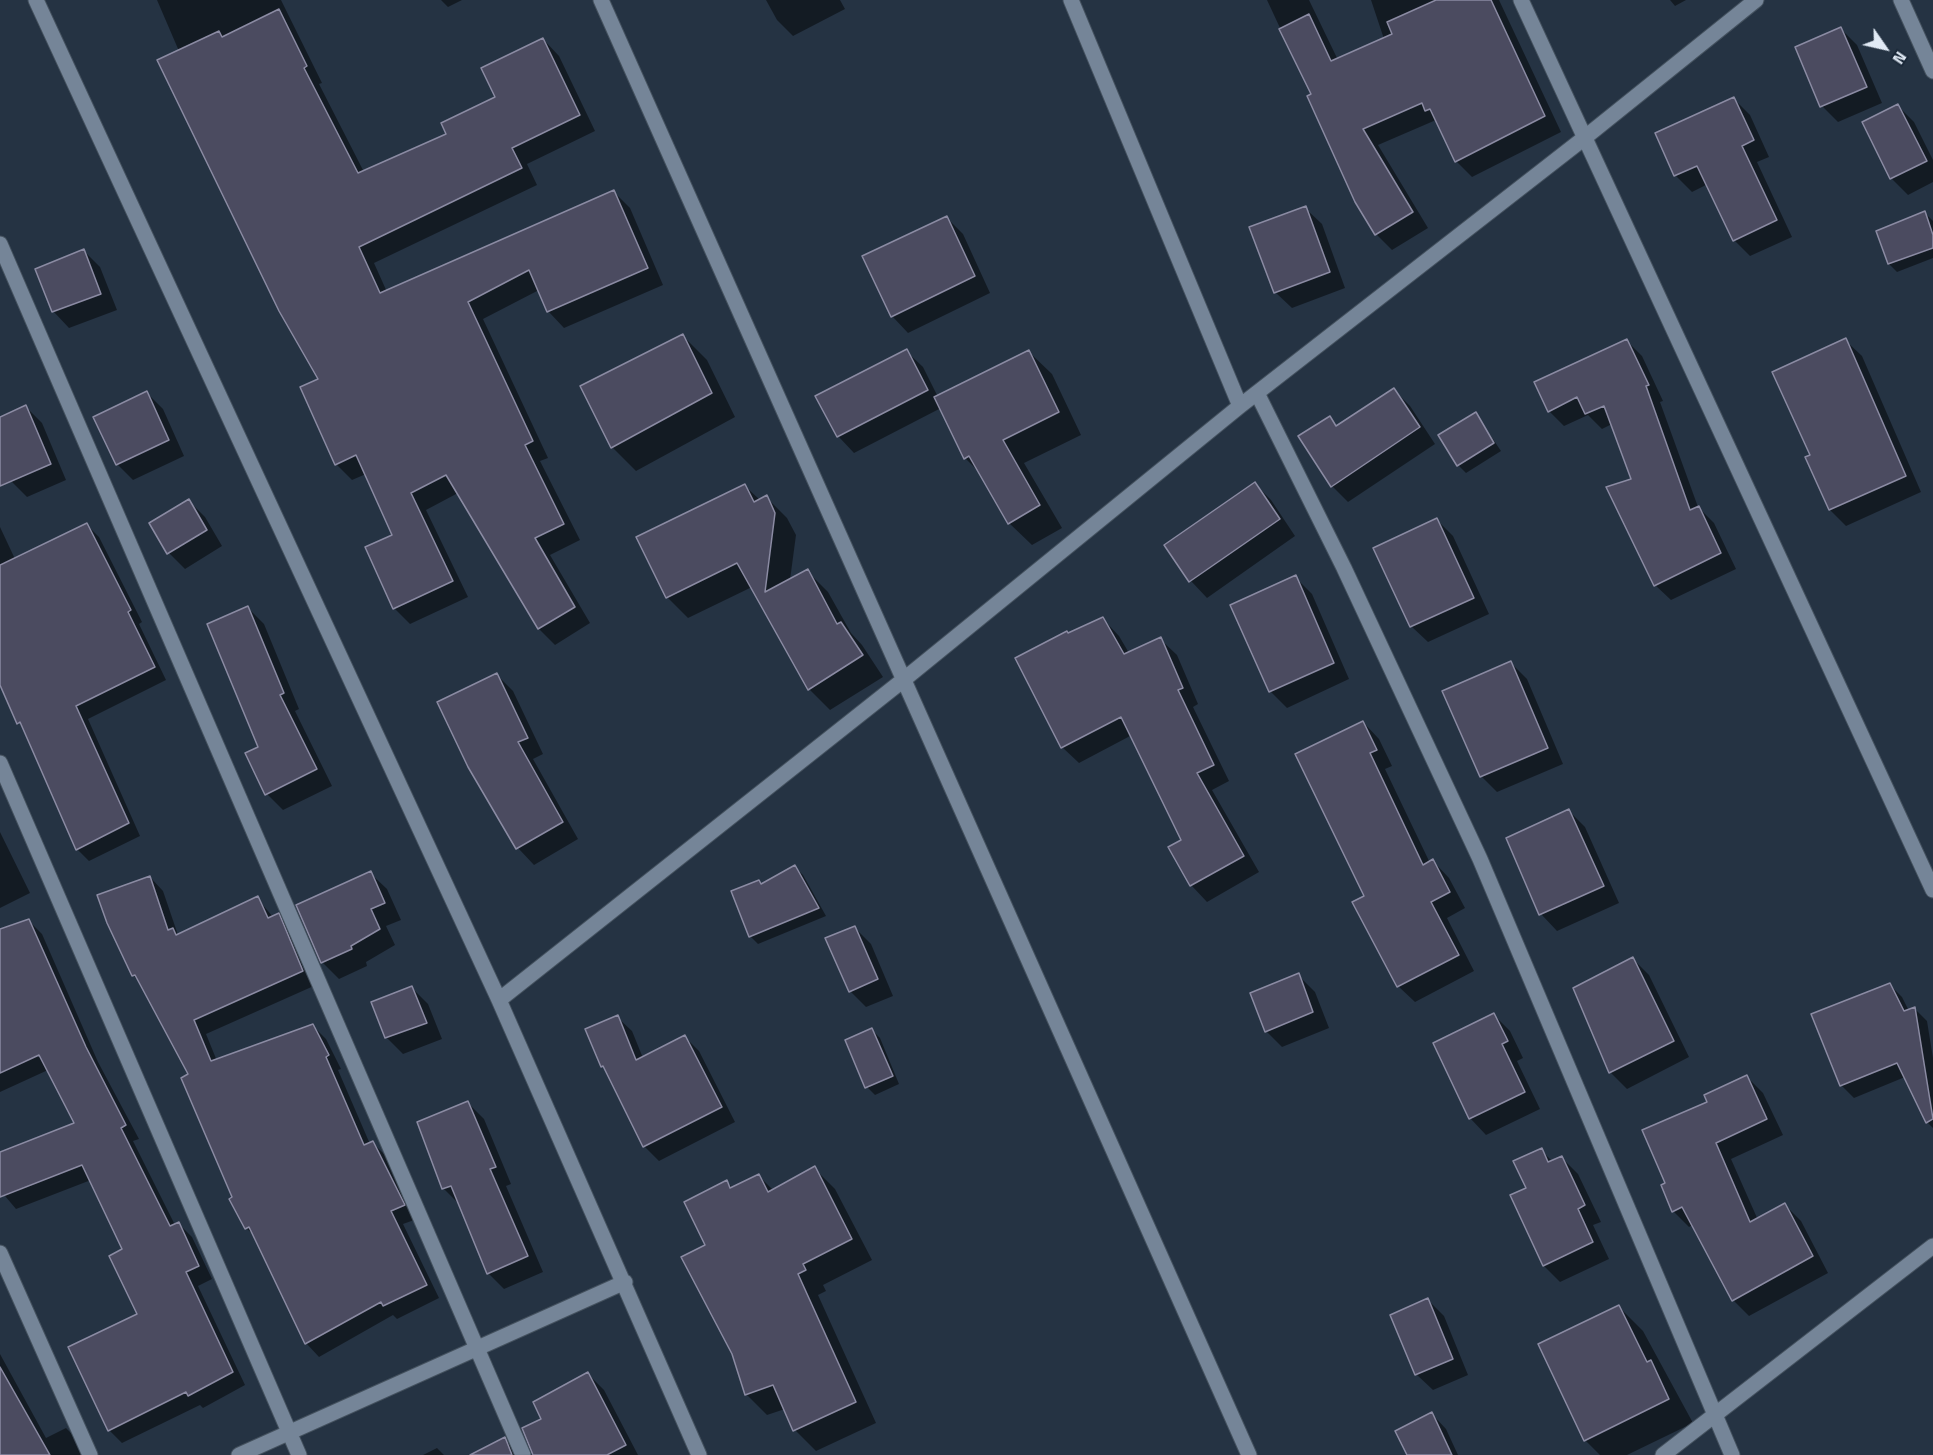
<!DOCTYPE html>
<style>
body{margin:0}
#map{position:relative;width:1933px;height:1455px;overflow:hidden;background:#253343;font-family:"Titillium Web",sans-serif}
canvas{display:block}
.north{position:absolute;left:1855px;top:18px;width:60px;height:60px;-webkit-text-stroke:4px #1b2939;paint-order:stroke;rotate:124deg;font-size:16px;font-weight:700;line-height:24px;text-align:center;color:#e1eaf5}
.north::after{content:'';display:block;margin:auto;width:21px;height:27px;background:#e1eaf5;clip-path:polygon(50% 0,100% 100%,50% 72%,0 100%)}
</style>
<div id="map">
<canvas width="1933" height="1455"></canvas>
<div class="north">N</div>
</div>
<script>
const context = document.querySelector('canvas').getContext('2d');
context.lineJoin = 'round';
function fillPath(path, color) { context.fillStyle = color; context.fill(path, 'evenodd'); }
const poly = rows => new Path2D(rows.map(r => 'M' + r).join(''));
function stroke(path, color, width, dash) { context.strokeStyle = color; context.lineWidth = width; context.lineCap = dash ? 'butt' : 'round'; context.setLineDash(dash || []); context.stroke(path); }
fillPath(poly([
 [157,0,281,0,322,83,319,84,364,172,448,135,497,98,543,39,559,56,595,131,527,164,537,185,374,263,387,292,614,192,630,208,663,285,564,328,548,311,539,290,483,319,548,458,540,461,580,540,550,555,590,623,555,645,539,629,458,493,426,510,468,597,410,624,394,608,394,536,366,474,352,480,336,464,320,379],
 [441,0,462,0,448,7],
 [766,0,840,0,845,9,793,36,777,20],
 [1267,0,1309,0,1338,60,1384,39,1371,0,1499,0,1561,132,1472,177,1456,161,1436,120,1378,145,1428,228,1392,250,1376,234],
 [1670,0,1686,0,1675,6],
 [1841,29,1857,45,1882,103,1838,122,1822,106],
 [1734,99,1750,115,1769,157,1757,162,1792,237,1750,256,1734,240,1708,184,1692,192,1675,175,1657,134],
 [1898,106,1914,122,1933,160,1933,182,1908,195,1892,179,1864,122],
 [1305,208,1322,224,1345,288,1292,308,1275,292],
 [1925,213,1933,221,1933,258,1897,272,1889,264,1878,232],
 [947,218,963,234,990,293,908,333,892,316],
 [84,251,100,267,117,310,69,328,53,311],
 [682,335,707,360,735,417,636,471,612,447],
 [1845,340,1862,356,1921,492,1846,526,1830,510,1812,456],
 [1627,341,1642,356,1663,401,1660,402,1698,507,1714,523,1736,569,1671,600,1655,585,1632,480,1612,424,1602,429,1588,415,1564,426,1549,411],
 [906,351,923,367,938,397,1029,352,1052,374,1081,435,1024,463,1062,528,1032,545,1009,523,981,474,965,458,941,408,854,453,838,436],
 [1394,390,1410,406,1435,444,1348,502,1332,486,1329,417,1338,427],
 [146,392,163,409,184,456,133,480,117,464],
 [26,407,42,423,66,480,27,497,11,481,0,456,0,418],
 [1476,414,1501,451,1466,473,1458,465],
 [1255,484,1271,500,1295,536,1207,598,1191,581,1166,545],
 [745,486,760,500,766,497,787,518,796,535,790,580,807,571,828,592,851,633,862,645,883,677,830,710,809,689,752,587,688,618,667,597],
 [189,501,205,517,222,546,185,569,169,553],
 [1437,520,1453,536,1489,614,1428,642,1411,626],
 [87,525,99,537,142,622,139,624,166,680,88,719,140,836,89,861,77,849,0,674,0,527,15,559],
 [1295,577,1312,594,1349,679,1287,708,1270,691],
 [248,608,264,624,299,709,295,711,332,786,283,810,267,794],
 [1103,619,1119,636,1129,653,1160,639,1177,655,1198,704,1193,707,1229,781,1212,790,1259,872,1207,902,1191,885,1170,848,1183,840,1132,735,1079,763,1062,747,1068,635],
 [1511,663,1527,679,1563,764,1497,792,1481,776],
 [497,675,513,691,543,754,533,759,578,839,534,865,518,848,469,766],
 [1363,722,1379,739,1392,766,1385,769,1430,863,1433,861,1449,878,1465,908,1447,918,1474,971,1415,1002,1398,986,1366,896],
 [1569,811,1585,827,1619,903,1557,931,1541,914,1508,839],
 [0,832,30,893,0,908],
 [795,867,803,875,826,916,758,944,750,936,762,885],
 [370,873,387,889,401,920,386,926,395,945,366,962,367,966,339,979,322,962],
 [150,877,163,891,178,935,257,898,273,917,278,915,291,929,316,985,206,1034,217,1061,312,1025,326,1039,341,1069,338,1070,370,1144,373,1143,386,1156,417,1219,403,1224,439,1298,397,1319,393,1315,319,1357,306,1343,255,1236,246,1228,190,1075,141,983,133,975],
 [29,921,42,934,98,1062,139,1139,133,1141,175,1225,179,1224,192,1237,212,1279,198,1286,245,1385,203,1408,200,1405,122,1443,109,1430,139,1315,124,1250,91,1180,16,1209,0,1190,0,1154,76,1124,48,1070,0,1092,0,931],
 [854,927,871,944,893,996,866,1007,850,991],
 [1633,959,1649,975,1689,1057,1627,1089,1610,1072,1575,989],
 [1298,975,1315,992,1329,1028,1282,1047,1266,1031],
 [1889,984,1902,997,1909,1011,1914,1008,1927,1021,1933,1058,1933,1128,1927,1122,1905,1077,1854,1098,1841,1085],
 [412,988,428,1004,442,1039,403,1054,386,1037],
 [1494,1015,1510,1031,1523,1058,1517,1061,1540,1109,1486,1135,1470,1118],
 [617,1017,632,1031,643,1058,685,1037,699,1051,735,1122,659,1161,644,1146,607,1072,602,1066],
 [872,1030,880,1038,899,1084,875,1095,867,1087],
 [1746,1076,1763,1093,1783,1135,1731,1159,1758,1220,1785,1205,1801,1221,1828,1273,1749,1316,1733,1300,1693,1225,1689,1227,1673,1211,1666,1184,1709,1103],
 [467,1102,484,1119,511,1184,506,1186,543,1272,504,1289,488,1273,460,1205,444,1189,419,1123],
 [1541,1150,1553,1162,1562,1158,1578,1174,1601,1222,1593,1225,1609,1259,1560,1282,1544,1266,1528,1188],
 [814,1168,835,1189,872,1260,823,1285,826,1291,818,1295,876,1423,816,1451,795,1430,785,1409,767,1415,746,1394,707,1246,727,1182,733,1188,759,1176,773,1190],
 [1428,1300,1444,1316,1468,1375,1433,1390,1416,1374],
 [1619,1307,1643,1331,1693,1423,1627,1455,1600,1455,1585,1440],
 [0,1354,46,1438,66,1428,81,1443,87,1455,0,1455],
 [588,1374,604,1390,638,1455,534,1455,544,1419],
 [1432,1414,1446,1429,1458,1455,1409,1455],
 [504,1439,520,1455,473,1455],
 [437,1448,444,1455,423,1455]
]), '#0007');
const building = poly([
 [1436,0,1491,0,1545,116,1455,162,1430,109,1425,111,1422,103,1363,129,1413,212,1375,235,1355,202,1307,96,1311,94,1279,29,1309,14,1331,61,1392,34,1387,22,1436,0],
 [279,9,307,66,304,68,358,173,446,134,441,123,495,97,481,68,543,38,580,115,512,148,522,168,359,247,380,293,614,190,648,268,547,312,529,270,468,302,533,441,525,445,564,524,535,538,575,607,538,629,446,475,411,493,453,581,393,609,365,547,392,535,356,455,335,465,300,387,318,379,279,311,157,60,219,31,222,37,279,9],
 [1841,27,1867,87,1820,107,1795,47,1841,27],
 [1734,97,1754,140,1742,146,1777,220,1733,241,1697,166,1674,176,1655,133,1734,97],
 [1898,104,1927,161,1890,179,1862,122,1898,104],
 [1306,206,1330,272,1274,293,1249,227,1306,206],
 [1925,211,1933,235,1933,248,1888,264,1876,231,1925,211],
 [947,216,975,276,891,317,862,256,947,216],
 [84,249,101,294,52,312,35,269,84,249],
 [683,334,712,393,611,448,580,386,683,334],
 [1846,338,1906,476,1829,510,1805,457,1810,455,1772,372,1846,338],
 [1627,339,1649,385,1646,386,1690,510,1699,506,1721,553,1654,586,1606,487,1631,479,1604,406,1585,414,1577,397,1548,412,1534,382,1627,339],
 [907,349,928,390,837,437,815,396,907,349],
 [1029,350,1059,412,1003,440,1040,505,1008,524,969,456,964,459,934,397,1029,350],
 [1394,388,1420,427,1331,487,1298,436,1330,416,1336,426,1394,388],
 [147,391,169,440,116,465,93,417,147,391],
 [26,405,51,464,0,486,0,417,26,405],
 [1476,412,1494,443,1457,466,1438,435,1476,412],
 [1255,482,1280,519,1189,582,1164,545,1255,482],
 [745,484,754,502,767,495,775,513,765,592,808,569,837,624,841,622,863,655,808,690,737,563,666,598,636,537,745,484],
 [189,499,207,530,167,554,149,523,189,499],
 [1437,518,1474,598,1410,627,1373,548,1437,518],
 [87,523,131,610,128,612,155,667,76,706,129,823,76,850,20,722,17,724,0,685,0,565,87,523],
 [1296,575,1334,663,1269,692,1230,605,1296,575],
 [248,606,284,693,280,695,317,769,265,795,245,753,258,747,207,624,248,606],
 [1103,617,1124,654,1161,637,1183,688,1178,690,1214,765,1197,773,1244,856,1190,886,1168,847,1181,840,1121,717,1061,748,1015,658,1067,631,1068,633,1103,617],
 [1511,661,1548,748,1480,777,1442,691,1511,661],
 [497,673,528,738,518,742,563,822,516,849,468,767,437,702,497,673],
 [1363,721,1377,750,1370,753,1423,865,1433,859,1450,892,1431,902,1459,955,1397,987,1352,902,1364,896,1295,754,1363,721],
 [1569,809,1604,886,1539,915,1506,838,1569,809],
 [795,865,819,908,749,937,731,891,759,880,761,884,795,865],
 [371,871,385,903,371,909,380,929,351,946,352,949,321,963,296,905,371,871],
 [150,876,168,930,173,928,176,935,258,896,268,918,279,913,303,971,194,1020,211,1061,313,1024,329,1055,326,1057,364,1145,373,1141,405,1205,391,1211,427,1285,383,1306,381,1302,305,1344,249,1227,245,1229,229,1199,232,1197,181,1078,188,1074,135,975,132,976,107,923,97,895,150,876],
 [29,919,86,1047,126,1125,121,1128,170,1226,179,1222,199,1266,186,1272,233,1372,188,1396,186,1392,108,1431,68,1347,137,1314,109,1256,122,1249,82,1165,0,1197,0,1152,74,1123,39,1055,0,1073,0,929,29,919],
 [855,926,878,979,849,992,825,938,855,926],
 [1633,957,1674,1041,1609,1073,1573,988,1633,957],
 [1299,973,1313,1012,1265,1032,1250,993,1299,973],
 [1890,983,1904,1011,1915,1007,1933,1119,1926,1123,1897,1063,1840,1086,1811,1014,1890,983],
 [412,986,427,1023,385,1038,371,1002,412,986],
 [1494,1013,1508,1041,1502,1044,1525,1092,1469,1119,1433,1043,1494,1013],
 [618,1015,636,1060,685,1035,722,1107,643,1147,603,1066,601,1067,585,1029,618,1015],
 [872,1028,893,1076,865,1088,845,1040,872,1028],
 [1747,1075,1767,1119,1716,1143,1750,1222,1785,1203,1813,1256,1732,1301,1682,1207,1672,1212,1661,1185,1665,1183,1642,1130,1707,1102,1704,1095,1747,1075],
 [468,1101,496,1167,490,1169,528,1256,487,1274,451,1186,442,1189,417,1122,468,1101],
 [1542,1148,1548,1162,1562,1156,1585,1205,1578,1209,1593,1242,1543,1266,1510,1195,1526,1188,1513,1161,1542,1148],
 [815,1166,852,1239,803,1264,806,1270,798,1274,856,1402,793,1431,773,1385,745,1395,732,1354,681,1257,705,1245,684,1202,727,1180,730,1188,759,1174,768,1192,815,1166],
 [1428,1298,1453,1359,1415,1375,1390,1315,1428,1298],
 [1619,1305,1647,1362,1651,1360,1669,1399,1584,1441,1538,1344,1619,1305],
 [0,1367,50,1455,0,1455,0,1367],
 [588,1372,626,1445,607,1455,533,1455,522,1428,541,1419,533,1402,588,1372],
 [1432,1412,1452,1455,1407,1455,1395,1431,1432,1412],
 [505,1437,512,1455,470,1455,505,1437]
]);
fillPath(building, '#4b4b60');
stroke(building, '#8b8ba3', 1.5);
const street = poly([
 [36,0,499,1000,699,1455],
 [601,0,1249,1455],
 [1071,0,1240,406],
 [1521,0,1933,890],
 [1901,0,1933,71],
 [0,244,523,1455],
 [1257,393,1344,568,1480,859,1732,1455],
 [0,763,299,1455],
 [499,1000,902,681,1240,406,1583,139,1756,0],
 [0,1253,90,1455],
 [239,1455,625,1282],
 [1663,1455,1933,1246]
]);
stroke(street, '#44515e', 17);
stroke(street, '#758598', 15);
</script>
